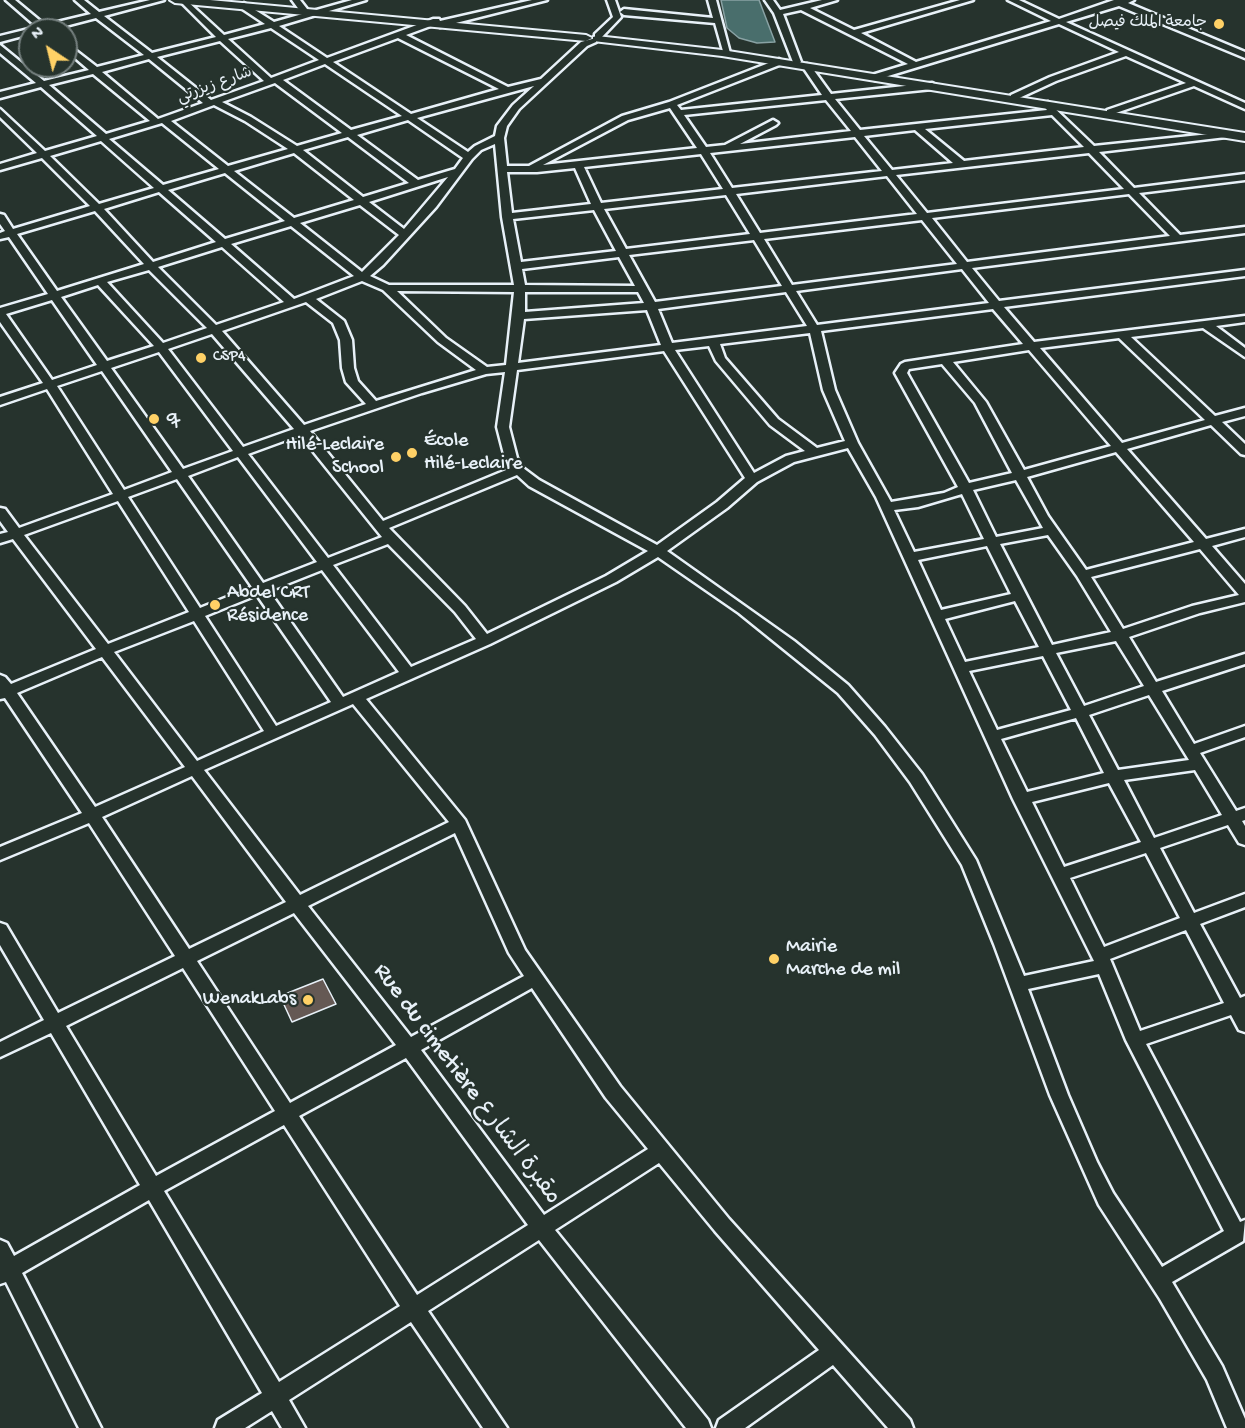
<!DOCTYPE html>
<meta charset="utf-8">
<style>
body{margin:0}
#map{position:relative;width:1245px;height:1428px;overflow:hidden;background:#26332d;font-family:"Gochi Hand",sans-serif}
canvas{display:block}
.north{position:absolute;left:18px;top:18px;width:60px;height:60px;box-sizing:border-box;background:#26332d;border:2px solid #747f7e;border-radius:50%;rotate:325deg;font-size:16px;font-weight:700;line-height:24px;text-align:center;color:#e8f1f8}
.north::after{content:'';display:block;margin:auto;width:21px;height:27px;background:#ffd166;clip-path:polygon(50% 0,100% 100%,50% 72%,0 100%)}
</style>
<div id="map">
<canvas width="1245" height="1428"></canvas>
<div class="north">N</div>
</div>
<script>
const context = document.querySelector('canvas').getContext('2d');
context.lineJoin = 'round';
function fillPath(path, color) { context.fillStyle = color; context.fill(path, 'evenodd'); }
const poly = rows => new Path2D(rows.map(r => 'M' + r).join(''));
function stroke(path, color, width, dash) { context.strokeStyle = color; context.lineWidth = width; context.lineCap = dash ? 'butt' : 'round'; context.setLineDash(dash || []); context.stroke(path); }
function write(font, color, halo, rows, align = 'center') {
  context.font = font + ' "Gochi Hand","Playpen Sans Arabic",sans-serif'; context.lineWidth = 4.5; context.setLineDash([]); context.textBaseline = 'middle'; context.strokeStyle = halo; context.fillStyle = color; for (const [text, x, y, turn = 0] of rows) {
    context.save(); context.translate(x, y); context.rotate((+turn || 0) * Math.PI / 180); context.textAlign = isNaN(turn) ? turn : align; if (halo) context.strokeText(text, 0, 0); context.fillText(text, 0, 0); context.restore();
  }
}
const water = poly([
 [721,0,759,0,775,42,757,43,739,38,727,28,721,0]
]);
fillPath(water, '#496e6c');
stroke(water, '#89a2a4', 1.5);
const building = poly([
 [323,979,336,1004,292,1022,280,996,323,979]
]);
fillPath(building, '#655954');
stroke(building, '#e8f1f8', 1.5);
const minor = poly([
 [6,0,15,0,45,25,91,14,75,0,84,0,99,12,150,0,164,0,104,16,152,53,216,37,179,0,186,0,224,35,265,24,241,8,241,4,244,3,274,22,352,0,366,0,279,26,327,58,433,19,439,19,440,21,532,0,547,0,440,27,436,24,406,35,508,87,541,79,581,42,596,38,596,42,587,46,519,109,507,126,504,138,507,166,529,166,622,116,669,102,779,59,783,62,782,64,677,105,681,110,822,95,803,67,807,64,810,65,831,94,932,83,937,86,932,89,835,99,860,130,1047,110,1043,105,1048,102,1094,146,1229,132,1231,134,1226,137,1099,152,1134,188,1245,174,1245,180,1139,193,1180,235,1245,227,1245,233,972,268,999,301,1245,270,1245,276,1004,307,1034,342,1245,316,1245,322,1216,326,1245,348,1245,357,1203,328,1131,337,1215,416,1245,408,1245,416,1222,422,1245,444,1245,455,1241,454,1211,425,1127,449,1206,539,1245,529,1245,537,1212,546,1245,584,1245,602,1200,613,1129,637,1156,682,1245,654,1245,664,1162,691,1194,744,1245,726,1245,737,1200,753,1236,811,1245,808,1245,820,1242,821,1245,826,1245,845,1239,843,1228,825,1160,848,1194,913,1245,894,1245,907,1200,924,1240,998,1245,996,1245,1032,1239,1030,1231,1015,1146,1044,1240,1222,1245,1220,1243,1241,1172,1282,1222,1366,1245,1419,1245,1428,1227,1428,1207,1380,1160,1299,1099,1205,1050,1095,994,944,962,865,910,782,875,735,838,693,739,613,658,557,616,582,490,644,366,699,465,820,525,950,620,1086,729,1219,910,1420,913,1428,888,1428,833,1365,745,1428,716,1428,719,1420,819,1350,715,1231,659,1163,555,1230,708,1420,711,1428,686,1428,539,1240,428,1311,507,1428,483,1428,411,1322,289,1400,305,1428,282,1428,272,1411,245,1428,215,1428,218,1420,262,1393,149,1200,22,1273,101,1428,79,1428,6,1282,0,1284,0,1240,7,1243,14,1256,140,1185,51,1033,0,1057,0,1042,44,1020,0,945,0,923,6,925,58,1013,175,956,89,823,0,860,0,847,82,813,5,698,0,699,0,675,5,677,11,684,96,649,13,539,0,543,0,534,8,532,0,521,0,508,5,509,19,528,113,494,47,389,0,405,0,397,43,383,0,322,0,308,48,294,9,237,0,239,0,233,5,231,0,224,0,214,4,215,13,229,90,206,42,158,0,170,0,164,37,153,0,117,0,109,45,151,97,136,41,87,0,98,0,92,36,83,0,53,0,45,44,81,89,70,66,50,66,43,97,67,144,55,96,18,50,30,30,30,30,34,0,42,0,36,37,27,6,0],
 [271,28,319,60,271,78,228,39,271,28],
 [398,38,499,89,411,114,333,62,398,38],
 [220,41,264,81,211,100,157,57,220,41],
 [149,59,203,103,158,119,102,72,149,59],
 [325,64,402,116,351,130,283,80,325,64],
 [93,74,150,121,106,134,49,85,93,74],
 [275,83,342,133,297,146,251,117,222,102,275,83],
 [534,86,513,105,497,126,495,136,475,146,468,152,417,118,534,86],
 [826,100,851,131,740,144,776,125,778,123,773,120,725,145,706,147,684,115,826,100],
 [214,105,245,121,288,149,228,166,171,121,214,105],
 [670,108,697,148,543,165,628,120,670,108],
 [1052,115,1084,147,964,161,925,129,1052,115],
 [408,120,463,158,455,169,418,180,357,135,408,120],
 [162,123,219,169,163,185,109,139,162,123],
 [915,130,953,163,892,170,864,136,915,130],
 [348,137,409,183,363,197,303,150,348,137],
 [855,137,882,171,732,188,710,153,855,137],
 [101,141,154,188,99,204,50,156,101,141],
 [495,144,502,217,514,285,389,285,370,276,383,265,436,207,472,159,481,150,495,144],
 [294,153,354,200,294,218,234,171,294,153],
 [1089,153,1124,189,927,213,896,175,1089,153],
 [701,154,723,189,601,203,584,167,701,154],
 [575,168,591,204,512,213,507,172,537,172,575,168],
 [225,173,285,221,225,239,168,190,225,173],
 [887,176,917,214,760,233,736,194,887,176],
 [448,177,404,229,369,202,448,177],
 [159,192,216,242,153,262,104,209,159,192],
 [1129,194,1170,236,967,262,932,218,1129,194],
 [726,195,750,234,626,249,604,209,726,195],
 [360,205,399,235,362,272,300,223,360,205],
 [594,210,616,251,521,262,513,219,594,210],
 [95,211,144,264,57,291,17,234,95,211],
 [922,220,957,264,792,285,764,239,922,220],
 [291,226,354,276,294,299,231,244,291,226],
 [754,240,782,286,655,302,629,255,754,240],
 [222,247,284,302,216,325,158,267,222,247],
 [619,257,635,286,525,285,522,269,619,257],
 [962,269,989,303,817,325,796,291,962,269],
 [149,270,207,328,163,343,107,282,149,270],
 [362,281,383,290,438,342,476,370,376,401,358,381,354,368,352,340,344,321,316,299,362,281],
 [98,285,154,346,107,361,61,297,98,285],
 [397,291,514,292,506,365,487,367,446,338,397,291],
 [525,292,638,292,644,303,525,312,525,292],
 [786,292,807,326,672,343,658,309,786,292],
 [52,300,97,365,52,380,6,314,52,300],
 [306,302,333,323,340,340,342,368,346,382,366,404,304,425,222,331,306,302],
 [993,309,1023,344,905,362,901,364,895,373,958,487,944,493,891,502,858,443,835,390,821,331,993,309],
 [647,310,661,345,518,363,524,319,647,310],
 [810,333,823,390,845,441,817,448,778,419,725,358,720,344,810,333],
 [212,334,294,429,243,447,168,349,212,334],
 [1119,338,1205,420,1122,443,1040,348,1119,338],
 [709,346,716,361,770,425,805,451,786,456,754,473,675,350,709,346],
 [1029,350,1111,446,1024,470,986,402,953,362,1029,350],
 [664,351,745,478,717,502,657,545,539,480,523,468,517,458,509,427,517,370,664,351],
 [159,352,233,451,183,469,111,368,159,352],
 [942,364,975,403,1012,473,969,483,907,373,909,369,942,364],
 [102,371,172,472,124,490,57,386,102,371],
 [505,372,497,427,505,458,511,468,383,521,310,431,422,393,486,374,505,372],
 [300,435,382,537,328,558,248,454,300,435],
 [848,448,876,497,1013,799,1094,961,1024,976,976,860,922,774,885,727,848,685,794,641,667,551,727,508,757,482,794,462,848,448],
 [1116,452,1194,542,1086,570,1048,516,1027,477,1116,452],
 [238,457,317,562,263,583,188,476,238,457],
 [517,475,529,486,648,551,606,576,487,634,465,606,389,528,517,475],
 [177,479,252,587,200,608,128,497,177,479],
 [1016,480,1043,528,996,537,973,490,1016,480],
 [962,494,984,539,914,552,894,510,918,507,962,494],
 [118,501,189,612,108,644,24,535,118,501],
 [1048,535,1077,576,1111,632,1052,645,1000,544,1048,535],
 [388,544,455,612,476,639,411,667,333,565,388,544],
 [987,546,1011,594,941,610,918,560,987,546],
 [1200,549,1239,595,1192,606,1123,629,1091,577,1200,549],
 [322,570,399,672,343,697,269,591,322,570],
 [257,595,331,702,276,726,205,616,257,595],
 [1015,601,1039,647,965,662,945,619,1015,601],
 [194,621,264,731,197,761,114,652,194,621],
 [1116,641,1144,686,1084,706,1056,653,1116,641],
 [1043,656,1071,710,997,730,969,671,1043,656],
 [102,657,185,767,95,807,17,693,102,657],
 [1149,695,1189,760,1118,770,1089,715,1149,695],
 [353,704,449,822,300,895,204,770,353,704],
 [1076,718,1104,773,1027,792,1001,739,1076,718],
 [1195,770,1222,815,1154,838,1124,780,1195,770],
 [192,776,286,902,189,949,102,817,192,776],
 [1109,783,1141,842,1064,867,1032,802,1109,783],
 [455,833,509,953,524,976,411,1037,308,906,455,833],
 [1146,853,1180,918,1104,947,1070,878,1146,853],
 [294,913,396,1045,290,1103,197,961,294,913],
 [1186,930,1224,1003,1140,1031,1110,959,1186,930],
 [183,968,275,1111,156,1176,66,1026,183,968],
 [1099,974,1126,1040,1224,1231,1162,1267,1113,1193,1097,1162,1068,1095,1028,989,1099,974],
 [532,988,606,1098,648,1149,544,1215,421,1050,532,988],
 [406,1058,528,1225,417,1295,299,1116,406,1058],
 [284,1125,400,1306,279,1382,164,1191,284,1125],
 [292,0,300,0,307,9,300,11,292,0],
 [607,0,615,0,621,17,601,38,595,38,595,34,613,17,607,0],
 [708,0,716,0,730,53,723,51,715,23,624,15,620,12,624,9,713,18,708,0],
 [765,0,773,0,780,10,822,0,837,0,810,8,854,30,960,0,973,0,861,33,916,62,1051,21,1008,0,1019,0,1059,19,1114,0,1134,0,1128,3,1245,52,1245,58,1119,6,1066,22,1245,103,1245,109,1194,86,1113,114,1107,114,1107,110,1186,83,1126,56,1056,81,1017,99,1011,99,1011,95,1050,77,1119,52,1059,24,875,80,870,77,872,75,908,64,801,10,783,14,801,62,797,65,793,62,774,13,765,0]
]);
const major = poly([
 [170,0,210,0,586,35,592,38,586,41,175,3,170,0],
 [597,36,722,50,1245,133,1245,141,722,56,593,41,593,37,597,36]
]);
stroke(minor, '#e8f1f8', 5);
stroke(major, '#e8f1f8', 4);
fillPath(minor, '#26332d');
fillPath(major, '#26332d');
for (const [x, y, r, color] of [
 [1219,24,6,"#ffd166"],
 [201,358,6,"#ffd166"],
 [154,419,6,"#ffd166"],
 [412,453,6,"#ffd166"],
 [396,457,6,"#ffd166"],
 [215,605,6,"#ffd166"],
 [774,959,6,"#ffd166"],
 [308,1000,6,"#ffd166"]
]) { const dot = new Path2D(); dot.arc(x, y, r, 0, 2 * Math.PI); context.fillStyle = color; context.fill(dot); stroke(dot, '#26332d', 2); }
write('16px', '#e8f1f8', '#26332d', [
 ["جامعة الملك فيصل",1207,24],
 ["CSP4",213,358,"left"]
], 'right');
write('16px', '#e8f1f8', '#26332d', [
 ["شارع زيزرتي",215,86,-20]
]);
write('20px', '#e8f1f8', '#26332d', [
 ["q",166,419],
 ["École",424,442],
 ["Hilé-Leclaire",424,465],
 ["Hilé-Leclaire",384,446,"right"],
 ["School",384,469,"right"],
 ["Abdel CRT",227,594],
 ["Résidence",227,617],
 ["Mairie",786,948],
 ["Marche de mil",786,971],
 ["WenakLabs",296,1000,"right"]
], 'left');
write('24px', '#e8f1f8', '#26332d', [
 ["Rue du cimetière مقبرة الشارع",466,1085,53]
]);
</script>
